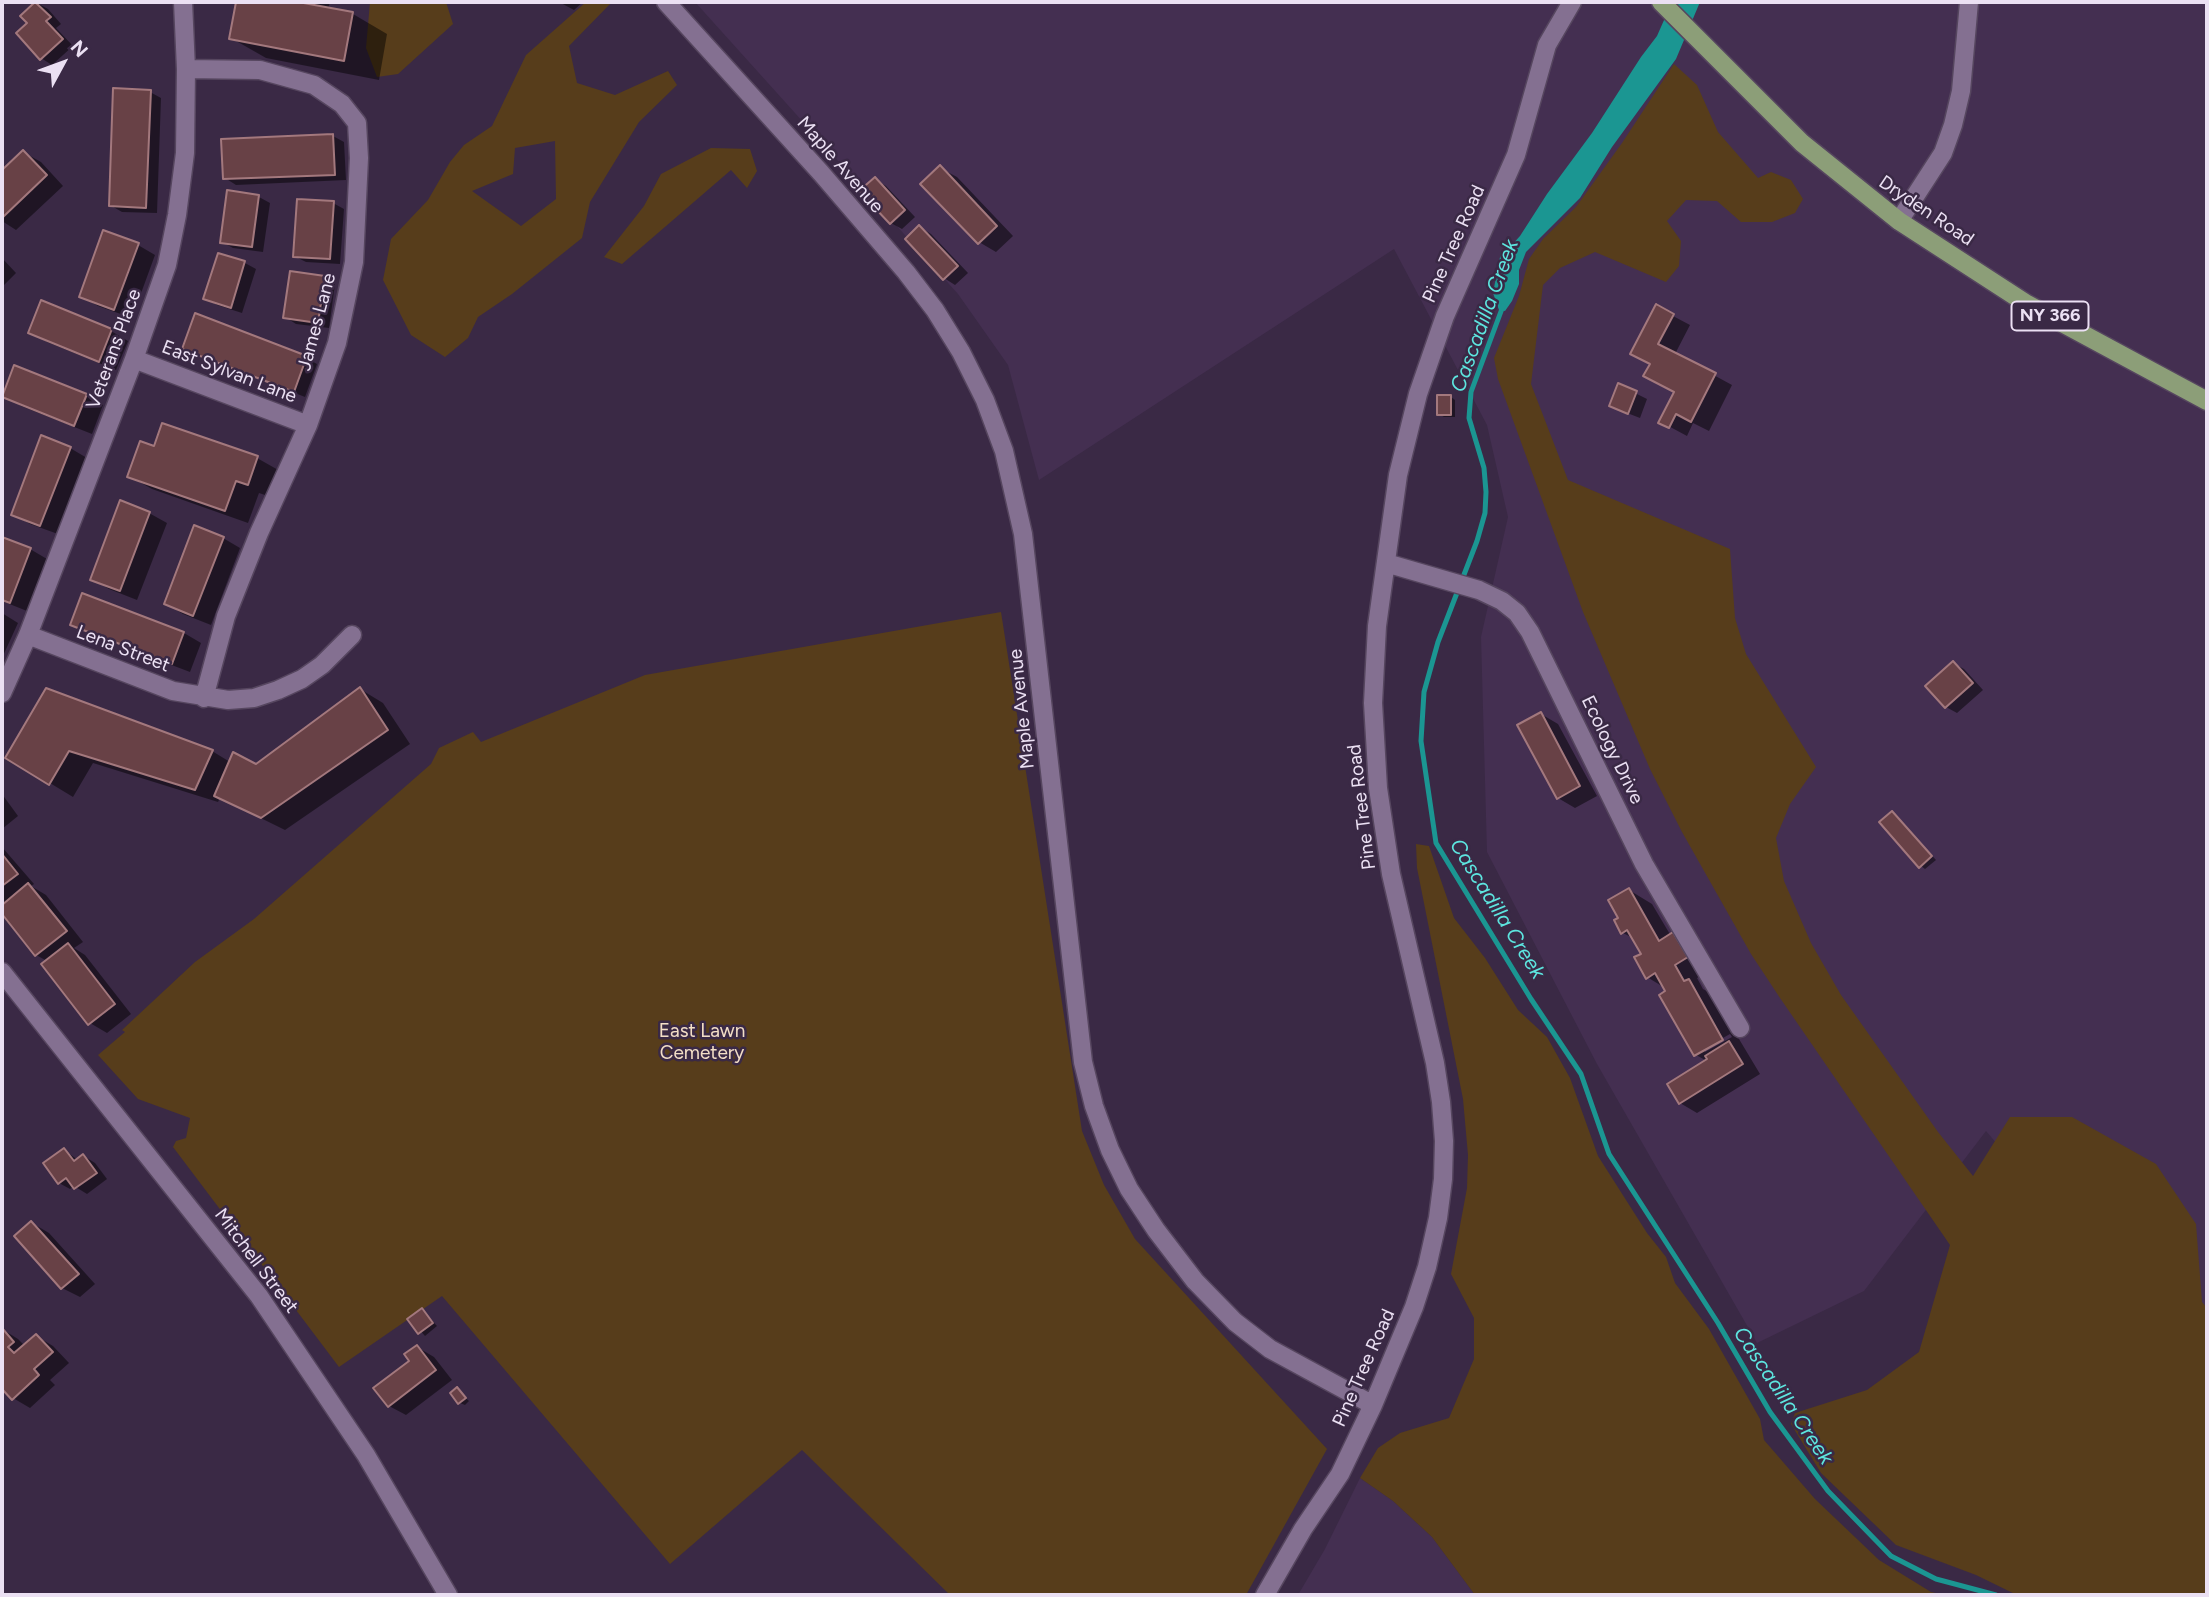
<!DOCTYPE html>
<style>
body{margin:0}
#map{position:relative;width:2209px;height:1597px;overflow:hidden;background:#3a2945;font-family:Figtree,sans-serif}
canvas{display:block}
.frame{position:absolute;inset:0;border:4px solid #ebe0f3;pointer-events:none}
.north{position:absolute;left:28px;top:28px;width:70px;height:70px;-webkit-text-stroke:5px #3a2945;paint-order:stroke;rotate:49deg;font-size:19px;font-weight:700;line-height:28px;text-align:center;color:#ebe0f3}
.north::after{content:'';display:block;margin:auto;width:24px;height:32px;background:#ebe0f3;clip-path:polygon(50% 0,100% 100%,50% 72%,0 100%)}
</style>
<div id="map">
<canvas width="2209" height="1597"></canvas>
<div class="frame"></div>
<div class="north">N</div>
</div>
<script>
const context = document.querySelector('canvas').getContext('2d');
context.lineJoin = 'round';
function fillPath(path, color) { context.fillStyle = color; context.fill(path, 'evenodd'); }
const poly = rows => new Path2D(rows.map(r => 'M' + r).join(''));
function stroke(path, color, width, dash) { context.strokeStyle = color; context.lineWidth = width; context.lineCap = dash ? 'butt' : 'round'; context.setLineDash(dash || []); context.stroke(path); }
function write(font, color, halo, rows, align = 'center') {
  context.font = font + ' Figtree,sans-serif'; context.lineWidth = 5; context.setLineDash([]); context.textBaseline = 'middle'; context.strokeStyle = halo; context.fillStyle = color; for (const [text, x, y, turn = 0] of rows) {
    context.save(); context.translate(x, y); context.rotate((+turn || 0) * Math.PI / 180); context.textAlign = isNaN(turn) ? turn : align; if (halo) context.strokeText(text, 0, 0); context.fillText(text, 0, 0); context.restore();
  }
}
fillPath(poly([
 [695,2,2207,2,2207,1389,1986,1131,1864,1291,1757,1343,1597,1064,1487,852,1481,637,1508,517,1487,425,1394,249,1039,480,1008,365,958,294],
 [1360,1478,1393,1501,1432,1537,1475,1595,1298,1595,1325,1549]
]), '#442f51');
fillPath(poly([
 [370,2,446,2,453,24,398,74,377,77,366,48],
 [586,2,612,2,569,46,577,83,615,95,668,71,677,85,639,122,590,202,582,238,512,294,478,317,468,338,445,357,411,335,383,280,391,239,428,200,450,162,464,145,492,126,526,55],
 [555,141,556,199,521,226,472,191,513,174,515,148],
 [1674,64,1697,85,1718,132,1758,178,1771,172,1791,180,1803,199,1795,213,1772,222,1741,222,1717,201,1686,200,1667,221,1681,241,1679,266,1666,282,1595,252,1560,268,1543,285,1531,384,1568,480,1730,549,1735,618,1746,654,1816,767,1790,804,1776,838,1784,881,1811,943,1841,995,1938,1132,1973,1176,2010,1117,2072,1117,2156,1164,2196,1224,2202,1302,2207,1308,2207,1595,2017,1595,1976,1575,1896,1545,1821,1473,1791,1424,1795,1413,1867,1390,1919,1352,1950,1245,1780,998,1751,954,1682,832,1650,769,1583,612,1498,379,1494,358,1519,296,1529,259,1543,239,1576,207,1622,143],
 [711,148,750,149,757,171,747,188,731,170,622,264,604,257,644,206,661,174],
 [1001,612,1082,1131,1104,1185,1135,1239,1327,1449,1246,1595,950,1595,802,1450,670,1564,442,1296,339,1367,173,1147,176,1141,186,1138,190,1118,138,1099,98,1055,125,1032,122,1030,195,962,254,919,431,764,439,748,473,732,481,742,645,675],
 [1416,844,1429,846,1454,918,1485,958,1518,1010,1547,1037,1570,1078,1598,1156,1647,1233,1666,1257,1675,1283,1709,1329,1760,1419,1764,1440,1815,1499,1879,1560,1931,1592,1945,1595,1475,1595,1432,1537,1393,1501,1360,1478,1378,1448,1400,1433,1449,1418,1474,1359,1474,1318,1451,1274,1467,1188,1468,1155,1463,1099,1417,868]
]), '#573d1b');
fillPath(poly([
 [1672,2,1700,2,1676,59,1612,147,1580,198,1526,252,1519,270,1519,284,1512,301,1505,311,1499,310,1493,293,1501,252,1510,247,1520,236,1547,194,1592,133,1641,57,1657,36]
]), '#1b9692');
fillPath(poly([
 [238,2,330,2,328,9,353,14,387,34,379,80,266,58,231,38],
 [559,2,583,2,574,10],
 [37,3,48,9,61,24,56,28,73,46,52,65,41,58,30,23,22,16],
 [150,92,161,98,157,213,122,212,110,205],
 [333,136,344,142,346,180,236,185,225,178],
 [23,152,41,162,63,186,16,230,2,221,2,173],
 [940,168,957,177,1013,236,996,252,979,242],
 [875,179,886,186,915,217,902,229,891,223],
 [229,192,259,197,270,203,263,252,233,248,222,242],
 [333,203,344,209,340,264,306,262,294,256],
 [920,227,931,234,968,273,955,285,944,278],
 [138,245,155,255,132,318,98,306,81,296],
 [219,255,245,263,256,269,242,313,217,305,206,298],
 [2,258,16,273,2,287],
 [324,278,335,284,329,328,296,324,285,317],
 [1656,307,1690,325,1675,354,1732,385,1709,431,1693,423,1687,436,1661,422,1676,392,1651,365],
 [196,316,306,358,317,364,305,397,195,354,184,348],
 [111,331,128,341,116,370,47,342,30,332],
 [1619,385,1647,399,1640,418,1622,411],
 [86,395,103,405,92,434,21,406,4,396],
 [1451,397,1455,400,1455,417,1444,417,1439,414],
 [70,448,87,458,58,534,30,524,13,514],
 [155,448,257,458,280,471,271,497,259,493,248,523,152,489,129,476],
 [149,513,167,523,137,600,109,589,92,579],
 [223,538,240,548,211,625,183,614,166,604],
 [2,539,30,549,47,559,27,611,2,601],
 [2,613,18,623,2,658],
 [72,625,184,633,201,643,190,672,90,634],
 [1953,663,1964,669,1983,690,1957,713,1946,707],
 [360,689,383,703,410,744,285,830,220,798,218,802,93,763,73,797,7,757,46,690,212,751,230,762,256,766],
 [1541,714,1558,724,1597,796,1575,808,1558,798],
 [2,794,18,816,2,829],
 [1892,813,1936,860,1925,869,1921,866],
 [2,847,34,884,31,886,46,895,83,942,74,948,85,955,131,1014,107,1033,90,1023,47,961,36,955,2,911,2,907,6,903,2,901],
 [1629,890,1652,904,1671,936,1673,934,1697,948,1710,971,1697,978,1703,989,1712,994,1760,1074,1697,1113,1680,1103,1707,1061,1696,1055,1665,988,1647,977,1643,954,1635,939,1623,933,1620,918],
 [1730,1034,1732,1037,1705,1052,1705,1048],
 [64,1150,78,1160,84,1156,95,1163,107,1179,87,1194,74,1186,70,1189,59,1183],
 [32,1223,49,1233,95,1284,80,1297,62,1288],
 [422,1310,437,1326,425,1336,410,1319],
 [2,1329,18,1339,25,1346,36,1336,53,1346,69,1363,50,1380,55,1385,30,1408,13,1398,2,1386],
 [417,1347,434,1357,452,1380,406,1415,389,1406],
 [457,1390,469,1401,465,1405,460,1403]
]), '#0007');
stroke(poly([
 [1503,306,1471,392,1469,418,1484,468,1486,492,1485,513,1477,541,1438,642,1424,692,1421,741,1436,843,1531,999,1581,1074,1609,1154,1718,1323,1770,1412,1828,1491,1891,1556,1936,1579,1996,1595]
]), '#1b9692', 5);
const building = poly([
 [35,2,51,17,46,21,63,39,40,60,16,33,27,23,20,16,35,2],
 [236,2,298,2,353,12,344,61,229,39,236,2],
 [113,88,151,90,146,208,109,206,113,88],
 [333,134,335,175,223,179,221,139,333,134],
 [23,150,47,175,2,218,2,170,23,150],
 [940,165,997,226,978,244,920,184,940,165],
 [875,177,905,210,890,224,859,191,875,177],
 [227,190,259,195,252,247,220,243,227,190],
 [297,199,334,201,330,259,293,257,297,199],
 [919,225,958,266,943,280,905,239,919,225],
 [103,230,139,243,114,310,79,297,103,230],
 [218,253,245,261,231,308,203,299,218,253],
 [290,271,325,276,318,323,283,318,290,271],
 [41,300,112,329,99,362,28,333,41,300],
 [1656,304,1674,314,1658,344,1716,373,1691,422,1676,414,1669,428,1658,423,1674,392,1643,376,1650,364,1630,354,1656,304],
 [195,313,307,356,294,392,182,349,195,313],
 [14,365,87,394,74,426,2,397,14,365],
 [1618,383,1637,391,1628,414,1609,406,1618,383],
 [1437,395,1451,395,1451,415,1437,415,1437,395],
 [162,423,258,456,248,485,236,481,225,511,127,477,140,441,154,446,162,423],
 [41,435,71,447,40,526,11,515,41,435],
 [120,500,150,512,120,591,90,580,120,500],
 [194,525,224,537,193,616,164,604,194,525],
 [2,537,31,548,10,603,2,600,2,537],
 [82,593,184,632,172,664,70,625,82,593],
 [1953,661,1973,683,1945,708,1925,686,1953,661],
 [360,687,388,730,261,818,214,796,233,752,256,764,360,687],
 [46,688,213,750,195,790,69,751,49,785,5,758,46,688],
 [1541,712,1580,786,1557,799,1517,725,1541,712],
 [1892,811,1932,856,1919,868,1879,822,1892,811],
 [2,854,18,874,2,886,2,854],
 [28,883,67,931,35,956,2,914,2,905,28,883],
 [1629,888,1659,941,1673,932,1688,957,1675,965,1684,981,1689,979,1723,1040,1694,1056,1659,995,1665,991,1655,973,1646,979,1634,957,1641,954,1627,930,1621,934,1614,920,1618,918,1608,900,1629,888],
 [68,943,115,1004,88,1025,41,964,68,943],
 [1729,1041,1743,1064,1679,1104,1667,1084,1707,1059,1705,1056,1729,1041],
 [64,1148,74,1161,83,1154,97,1173,74,1189,66,1178,58,1184,43,1163,64,1148],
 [31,1221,79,1274,61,1289,14,1236,31,1221],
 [422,1308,433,1323,418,1334,407,1319,422,1308],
 [2,1328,14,1342,8,1347,14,1353,36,1334,53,1352,34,1369,39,1375,12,1400,2,1389,2,1328],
 [417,1345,436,1370,388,1407,373,1388,409,1361,404,1354,417,1345],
 [457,1387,466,1398,458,1404,450,1393,457,1387]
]);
fillPath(building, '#684146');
stroke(building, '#a3787d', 2);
const minor = poly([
 [666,2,821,173,906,272,935,310,961,352,985,400,1004,451,1023,534,1083,1062,1094,1106,1110,1150,1129,1189,1156,1230,1195,1281,1235,1322,1270,1349,1373,1405],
 [186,69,260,70,314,85,342,104,357,123,359,158,354,262,337,343,308,425,259,533,226,616,204,698],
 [1899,221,1943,153,1953,125,1961,91,1969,2],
 [134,359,308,425],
 [1386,563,1479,590,1502,601,1517,613,1530,632,1644,864,1740,1028],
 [28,635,173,691,228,700,254,698,278,690,302,679,322,665,352,635],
 [2,693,28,635,134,359,167,265,177,215,185,153,186,69,183,2],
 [2,972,259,1296,366,1455,448,1595],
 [1265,1595,1303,1529,1340,1474,1373,1405,1414,1307,1427,1267,1438,1218,1443,1179,1444,1141,1441,1102,1435,1063,1391,874,1378,788,1373,703,1377,626,1398,475,1418,394,1445,316,1516,155,1547,45,1572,2]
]);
const major = poly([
 [1661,2,1802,143,1899,221,2027,304,2207,401]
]);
stroke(minor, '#56465f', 21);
stroke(major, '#56465f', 21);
stroke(minor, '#847091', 18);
stroke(major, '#8c9e78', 18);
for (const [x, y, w] of [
 [2050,316,77]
]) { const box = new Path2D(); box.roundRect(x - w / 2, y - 14.5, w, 29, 5); context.fillStyle = '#3a2945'; context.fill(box); stroke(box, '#ebe0f3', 2); }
write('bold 18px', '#ebe0f3', null, [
 ["NY 366",2050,316]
]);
write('19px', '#ebe0f3', '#3a2945', [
 ["Maple Avenue",840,165,49],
 ["Dryden Road",1926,211,34],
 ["Pine Tree Road",1454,244,-66],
 ["James Lane",317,322,-75],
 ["Veterans Place",114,349,-70],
 ["East Sylvan Lane",229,372,21],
 ["Lena Street",123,649,21],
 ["Maple Avenue",1022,709,-96],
 ["Ecology Drive",1612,750,64],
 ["Pine Tree Road",1362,807,-97],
 ["Mitchell Street",256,1261,53],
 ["Pine Tree Road",1364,1368,-66]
]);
write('19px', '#f3dec6', '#3a2945', [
 ["East Lawn",702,1031],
 ["Cemetery",702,1053]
]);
write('italic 21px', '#5de5df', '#3a2945', [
 ["Cascadilla Creek",1485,316,-70],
 ["Cascadilla Creek",1497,909,58],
 ["Cascadilla Creek",1783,1396,56]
]);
</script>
